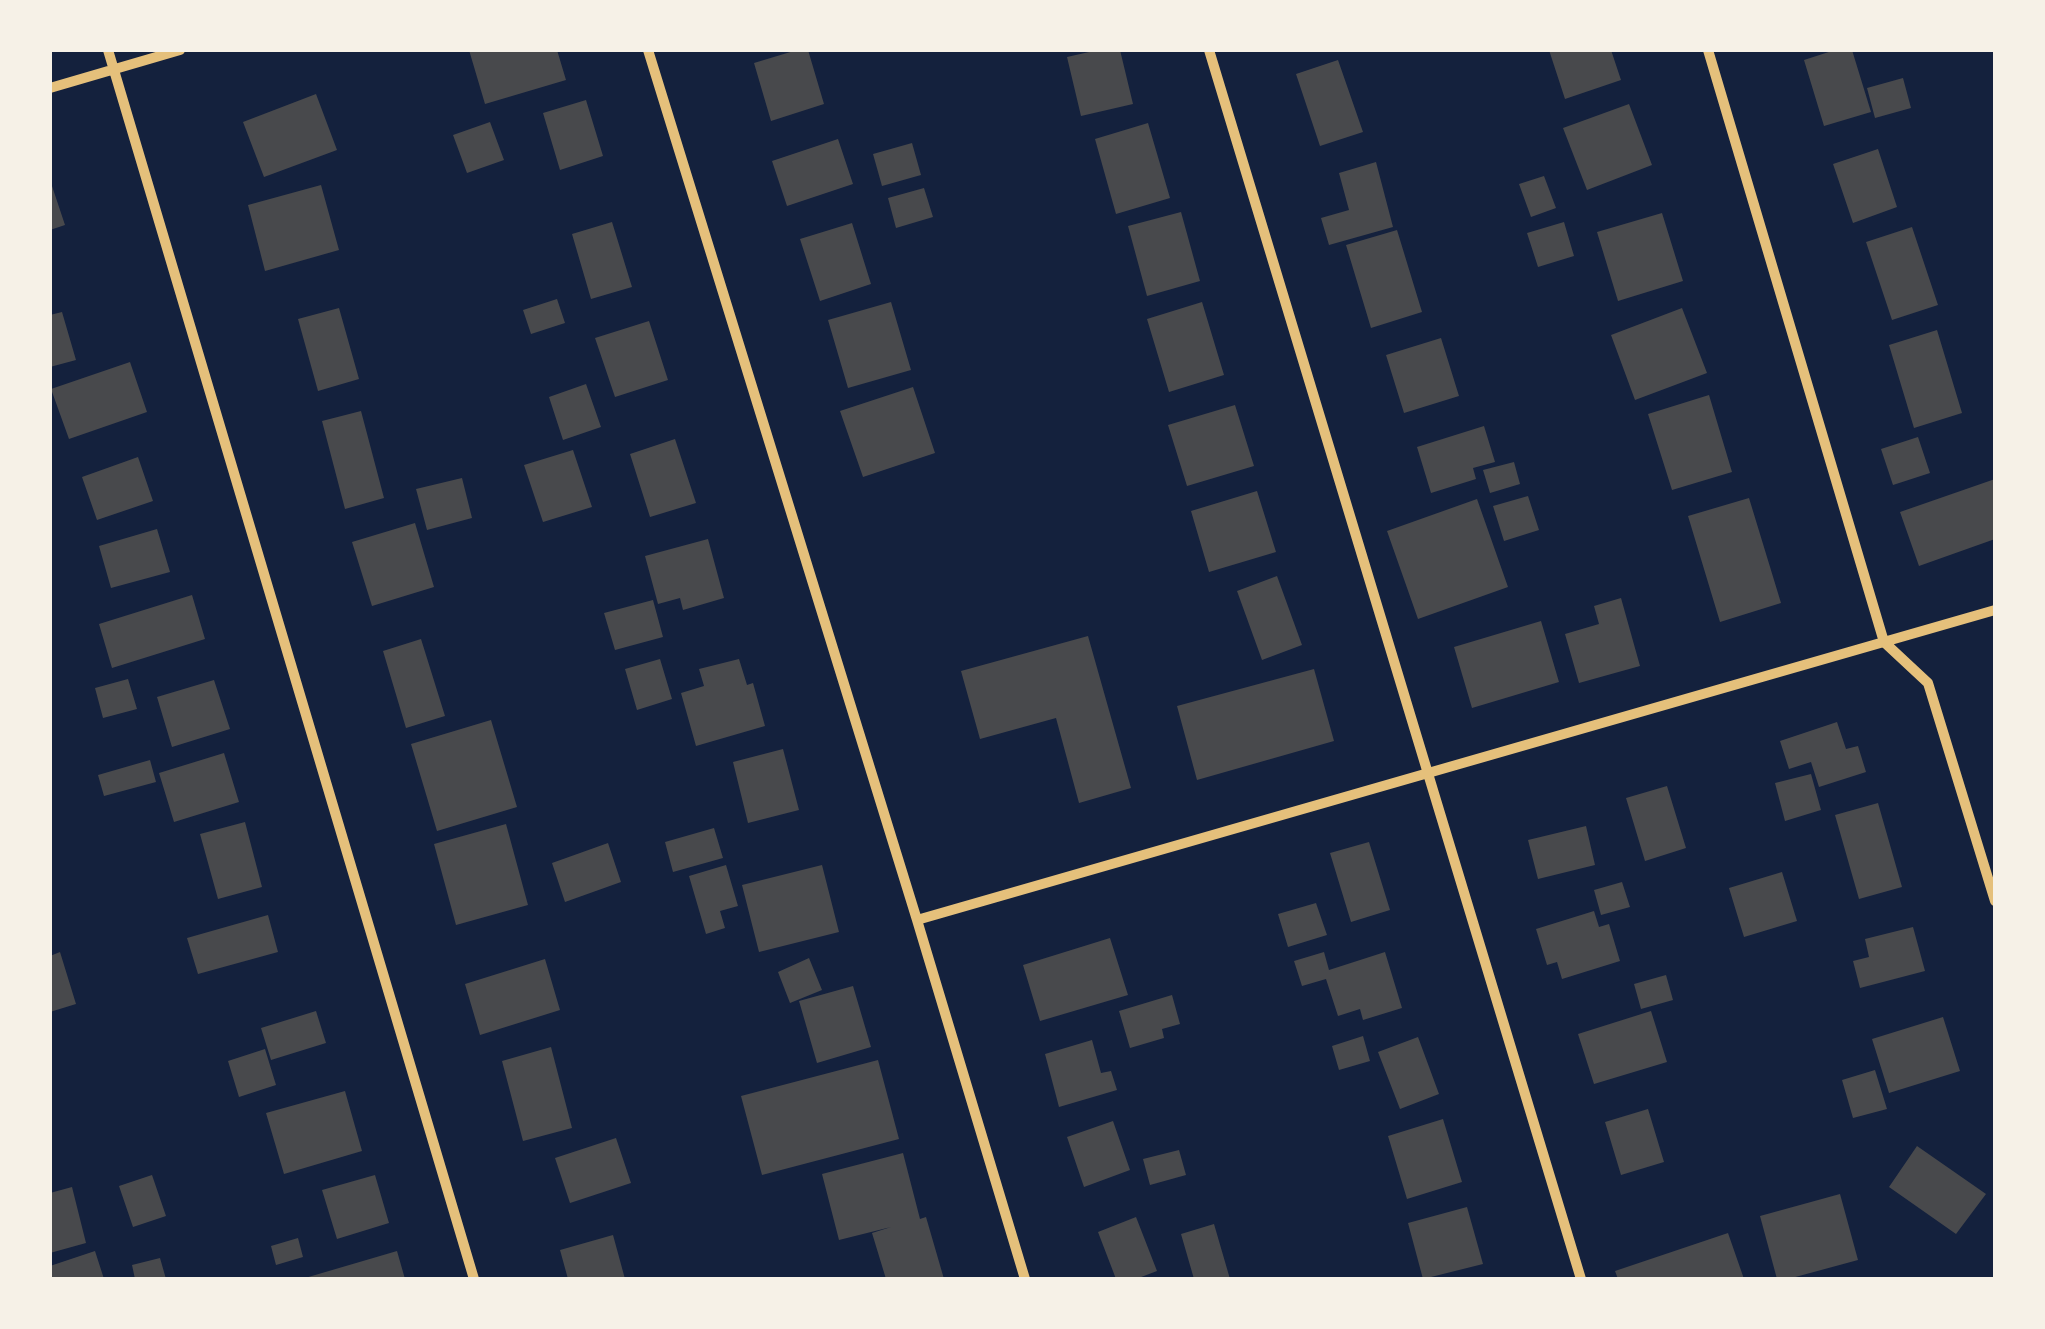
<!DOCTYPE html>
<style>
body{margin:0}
#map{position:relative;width:2045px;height:1329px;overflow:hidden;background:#14213d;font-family:"Asap Condensed",sans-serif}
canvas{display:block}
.frame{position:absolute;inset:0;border:52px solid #f6f1e7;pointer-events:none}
</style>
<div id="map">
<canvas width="2045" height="1329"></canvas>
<div class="frame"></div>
</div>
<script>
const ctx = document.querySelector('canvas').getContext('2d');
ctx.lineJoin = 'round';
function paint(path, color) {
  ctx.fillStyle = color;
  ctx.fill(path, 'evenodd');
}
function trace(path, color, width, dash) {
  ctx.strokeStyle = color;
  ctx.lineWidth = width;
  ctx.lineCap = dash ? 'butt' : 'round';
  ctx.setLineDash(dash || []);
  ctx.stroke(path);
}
paint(new Path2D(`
 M469,50h88l9,30 -81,24z
 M797,50h11l16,54 -53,17 -17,-58z
 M1098,50h22l13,54 -52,12 -14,-59z
 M1549,50h62l10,30 -56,19z
 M1835,50h17l19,62 -47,14 -20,-66z
 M1338,60l25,72 -43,14 -24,-72z
 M1903,78l8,30 -36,10 -8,-30z
 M316,94l21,56 -73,27 -21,-55z
 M586,100l17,56 -43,14 -17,-57z
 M1629,104l23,61 -65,25 -24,-62z
 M490,122l14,38 -37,13 -14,-38z
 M1148,123l22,75 -54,16 -21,-75z
 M838,139l15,45 -66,22 -15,-45z
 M912,143l9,32 -39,11 -9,-32z
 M1878,149l19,58 -44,16 -20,-59z
 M1376,162l17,65 -64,18 -8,-27 28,-8 -10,-37z
 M1544,176l12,32 -25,9 -12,-33z
 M50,180l15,45 -15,5z
 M321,185l18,65 -74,21 -17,-66z
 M924,188l9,29 -37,11 -8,-30z
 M1181,212l19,69 -53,15 -19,-70z
 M1662,213l21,68 -65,20 -21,-69z
 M612,222l20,65 -41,12 -19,-65z
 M1564,222l10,34 -36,11 -11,-34z
 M852,223l19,61 -51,17 -20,-62z
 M1912,227l26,78 -46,15 -26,-78z
 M1397,230l25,82 -51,16 -25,-83z
 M557,299l8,24 -34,11 -8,-24z
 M891,302l20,68 -63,18 -20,-68z
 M1202,302l22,73 -55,17 -22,-73z
 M339,308l20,71 -41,12 -20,-72z
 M1682,308l25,65 -72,27 -24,-65z
 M62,312l14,48 -26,7v-52z
 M649,321l19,59 -53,17 -20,-59z
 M1937,330l25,83 -48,15 -25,-83z
 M1441,338l18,58 -55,17 -18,-58z
 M130,362l17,50 -78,27 -18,-50z
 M586,384l15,43 -38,13 -14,-43z
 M913,387l22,66 -72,24 -23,-66z
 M1709,395l23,77 -60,18 -24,-76z
 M1235,405l19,61 -67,20 -19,-61z
 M361,411l23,87 -39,11 -23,-88z
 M1484,426l11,36 -22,6 3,11 -45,14 -14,-46z
 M1918,437l12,36 -37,12 -12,-36z
 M675,439l21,64 -46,14 -20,-63z
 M573,450l19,57 -49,15 -19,-57z
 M138,457l15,44 -56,19 -15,-43z
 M1514,462l6,22 -30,9 -7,-23z
 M462,478l10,40 -45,12 -11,-41z
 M1995,479v60l-76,27 -19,-54z
 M1257,491l19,61 -67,20 -18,-61z
 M1528,496l11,34 -35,11 -11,-35z
 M1749,498l32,105 -61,19 -32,-106z
 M1477,499l31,88 -90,32 -31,-88z
 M415,523l19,64 -62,19 -20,-64z
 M157,529l13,43 -59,16 -12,-42z
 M708,539l16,59 -41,12 -3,-12 -22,6 -13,-48z
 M1277,576l25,69 -40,15 -25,-69z
 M192,595l13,44 -93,29 -13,-44z
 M1621,598l19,68 -61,17 -14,-49 34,-10 -5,-18z
 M653,600l10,37 -48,13 -11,-37z
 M1541,621l18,61 -87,26 -18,-61z
 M1088,636l43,152 -52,15 -23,-85 -76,21 -19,-68z
 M421,639l24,77 -39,12 -23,-77z
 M660,659l12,40 -35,11 -12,-41z
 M739,659l8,26 6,-2 12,43 -69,20 -15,-53 23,-7 -5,-17z
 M1314,669l20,72 -137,39 -20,-74z
 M128,679l9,30 -34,9 -8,-30z
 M214,680l16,49 -58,18 -15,-50z
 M491,720l26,87 -80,24 -26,-87z
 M1837,722l9,27 12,-3 8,26 -47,15 -8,-25 -22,7 -9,-28z
 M783,749l16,61 -51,13 -15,-61z
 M224,753l15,49 -65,20 -15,-49z
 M150,760l6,22 -52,14 -6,-21z
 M1811,774l10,36 -36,11 -10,-38z
 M1667,786l19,62 -41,13 -19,-63z
 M1878,803l24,84 -43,12 -24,-84z
 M245,822l17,65 -44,12 -18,-65z
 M506,824l22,81 -72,20 -22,-81z
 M1586,826l9,39 -57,14 -10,-39z
 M714,828l9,30 -50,14 -8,-30z
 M1369,842l21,68 -39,12 -21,-69z
 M608,843l13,39 -56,20 -13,-39z
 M726,865l12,41 -18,5 5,17 -19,6 -17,-58z
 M822,865l17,67 -80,20 -17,-67z
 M1782,872l15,49 -53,16 -15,-49z
 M1622,882l8,25 -29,8 -7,-25z
 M1316,903l11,32 -39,12 -10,-33z
 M1594,911l5,16 10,-3 11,37 -58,18 -5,-17 -10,3 -11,-36z
 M268,915l10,37 -80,22 -11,-36z
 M1913,927l12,44 -65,17 -7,-27 16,-4 -4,-18z
 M1110,938l18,57 -88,26 -17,-56z
 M60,952l16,52 -26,8v-56z
 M1324,952l5,18 56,-18 17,56 -39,12 -3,-11 -22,7 -12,-37 -24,7 -8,-25z
 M809,958l13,32 -32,13 -12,-31z
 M545,959l15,51 -80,25 -15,-51z
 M1666,975l7,25 -32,9 -7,-25z
 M853,986l18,61 -54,16 -18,-62z
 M1172,995l8,29 -18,5 2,9 -34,10 -11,-37z
 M316,1011l10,32 -55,17 -10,-32z
 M1651,1011l16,51 -73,22 -16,-50z
 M1943,1017l17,54 -71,22 -17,-54z
 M1363,1036l7,25 -31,9 -7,-24z
 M1418,1037l21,57 -39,15 -22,-57z
 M1092,1040l9,33 10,-2 6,19 -58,17 -14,-53z
 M551,1047l21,81 -49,13 -21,-80z
 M265,1049l11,36 -37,12 -11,-36z
 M878,1060l21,79 -137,36 -21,-79z
 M1875,1070l12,39 -34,9 -11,-38z
 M345,1091l17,60 -78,23 -18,-61z
 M1648,1109l16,53 -43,13 -16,-53z
 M1443,1119l19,63 -55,17 -19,-63z
 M1113,1121l17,49 -46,17 -17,-50z
 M616,1138l15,45 -61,20 -15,-45z
 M1917,1146l69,48 -30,40 -67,-47z
 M1179,1150l7,25 -36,10 -7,-26z
 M903,1153l17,66 6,-2 18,62h-58l-14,-46 19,-6 -52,13 -17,-66z
 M152,1175l14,41 -33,11 -14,-41z
 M375,1175l14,48 -52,16 -15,-49z
 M72,1187l14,56 -36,10v-60z
 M1840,1194l18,66 -70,19h-11l-17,-63z
 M1467,1207l16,57 -60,15 -15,-56z
 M1136,1217l21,54 -21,8h-20l-18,-47z
 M1214,1224l16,55h-36l-13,-45z
 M1728,1233l16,46h-126l-3,-8z
 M613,1235l12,44h-57l-8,-29z
 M298,1238l5,19 -27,8 -5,-19z
 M95,1251l9,28h-54v-13z
 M397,1251l8,28h-100v-1z
 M160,1258l6,21h-31l-3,-14z`), '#48494c');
trace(new Path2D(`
 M108,50l366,1229
 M648,50l269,870 108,359
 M1209,50l372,1229
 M1708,50l176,592 44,41 67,218
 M50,88l130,-38
 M917,920l1078,-310`), '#e5c07b', 10);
</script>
